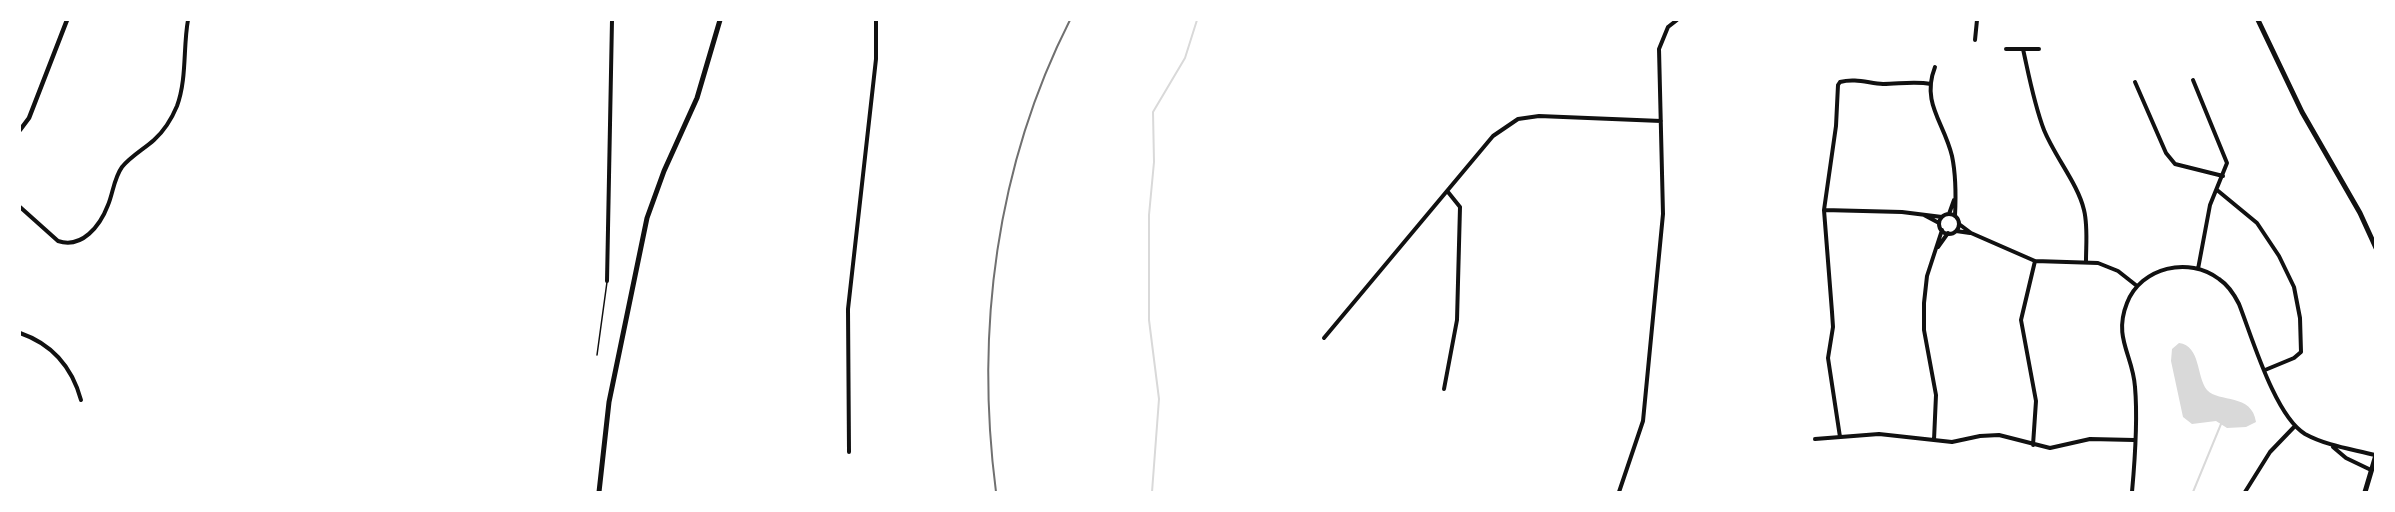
<!DOCTYPE html>
<style>
body{margin:0}
#map{position:relative;width:2395px;height:512px;overflow:hidden;background:#fff;font-family:"Sofia Sans Condensed",sans-serif}
canvas{display:block}
.frame{position:absolute;inset:0;border:21px solid #fff;pointer-events:none}
</style>
<div id="map">
<canvas width="2395" height="512"></canvas>
<div class="frame"></div>
</div>
<script>
const ctx = document.querySelector('canvas').getContext('2d');
ctx.lineJoin = 'round';
function paint(path, color) {
  ctx.fillStyle = color;
  ctx.fill(path, 'evenodd');
}
function trace(path, color, width, dash) {
  ctx.strokeStyle = color;
  ctx.lineWidth = width;
  ctx.lineCap = dash ? 'butt' : 'round';
  ctx.setLineDash(dash || []);
  ctx.stroke(path);
}
paint(new Path2D(`
 M2179,343c22,3 17,33 28,47 12,13 45,3 49,32l-10,5 -19,1 -11,-7 -24,3 -9,-7 -12,-56 1,-12z`), '#d9d9d9');
trace(new Path2D(`
 M1152,492l7,-93 -10,-79v-105l5,-53 -1,-50 32,-54 12,-38
 M2193,492l28,-68`), '#d9d9d9', 2);
trace(new Path2D(`
 M597,355l10,-73`), '#111', 1.5);
trace(new Path2D(`
 M1975,40l2,-20
 M2006,49h33
 M2023,49c6,27 11,55 21,81 11,27 34,54 40,80 4,16 2,34 2,51
 M1935,67c-14,36 9,55 17,89 4,19 4,40 3,60
 M2193,80l34,83 -17,42 -12,64
 M2135,82l31,71 9,11 48,12
 M2217,190l40,33 22,33 15,31 6,31 1,34 -7,6 -29,12
 M20,207l38,34c24,8 42,-15 50,-36 5,-12 6,-27 14,-38 9,-11 22,-18 32,-27 10,-9 18,-22 23,-34 10,-27 6,-59 11,-86
 M1824,210l78,2 40,5
 M1949,214l5,-14
 M1939 224a10 10 0 1 1 20 0a10 10 0 1 1-20 0Z
 M1924,215l15,8
 M1959,224l12,9 64,28 63,2 20,8 19,15
 M1956,231l14,2
 M1938,247l10,-14
 M607,281l5,-261
 M20,333c32,11 52,34 61,67
 M1324,338l169,-202 25,-17 21,-3 122,5
 M1444,389l13,-69 3,-113 -12,-15
 M1840,437l-12,-79 5,-31 -1,-15 -8,-102 12,-84 2,-41 2,-3c15,-4 28,1 43,2 16,0 31,-3 48,0
 M1815,439l64,-5 73,8 28,-6 19,-1 51,13 40,-9 44,1
 M1934,440l2,-45 -12,-65v-27l3,-27 15,-46
 M2033,445l3,-44 -15,-81 14,-59
 M2333,447l13,11 25,12
 M849,452l-1,-143 28,-250v-39
 M1619,492l24,-71 20,-207 -4,-165 9,-22 9,-7
 M2132,492c3,-33 6,-71 3,-105 -2,-32 -22,-49 -8,-84 14,-36 62,-47 92,-24 9,6 15,15 20,25 13,33 36,112 66,130 22,12 47,15 70,21
 M2245,492l25,-40 25,-26`), '#111', 4);
trace(new Path2D(`
 M20,130l9,-12 38,-98`), '#111', 4.5);
trace(new Path2D(`
 M2258,20l44,92 58,101 16,35
 M599,492l10,-90 38,-184 17,-47 33,-73 23,-78
 M2365,492l11,-37`), '#111', 5);
trace(new Path2D(`
 M996,492c-21,-161 0,-326 74,-472`), '#707070', 2);
</script>
